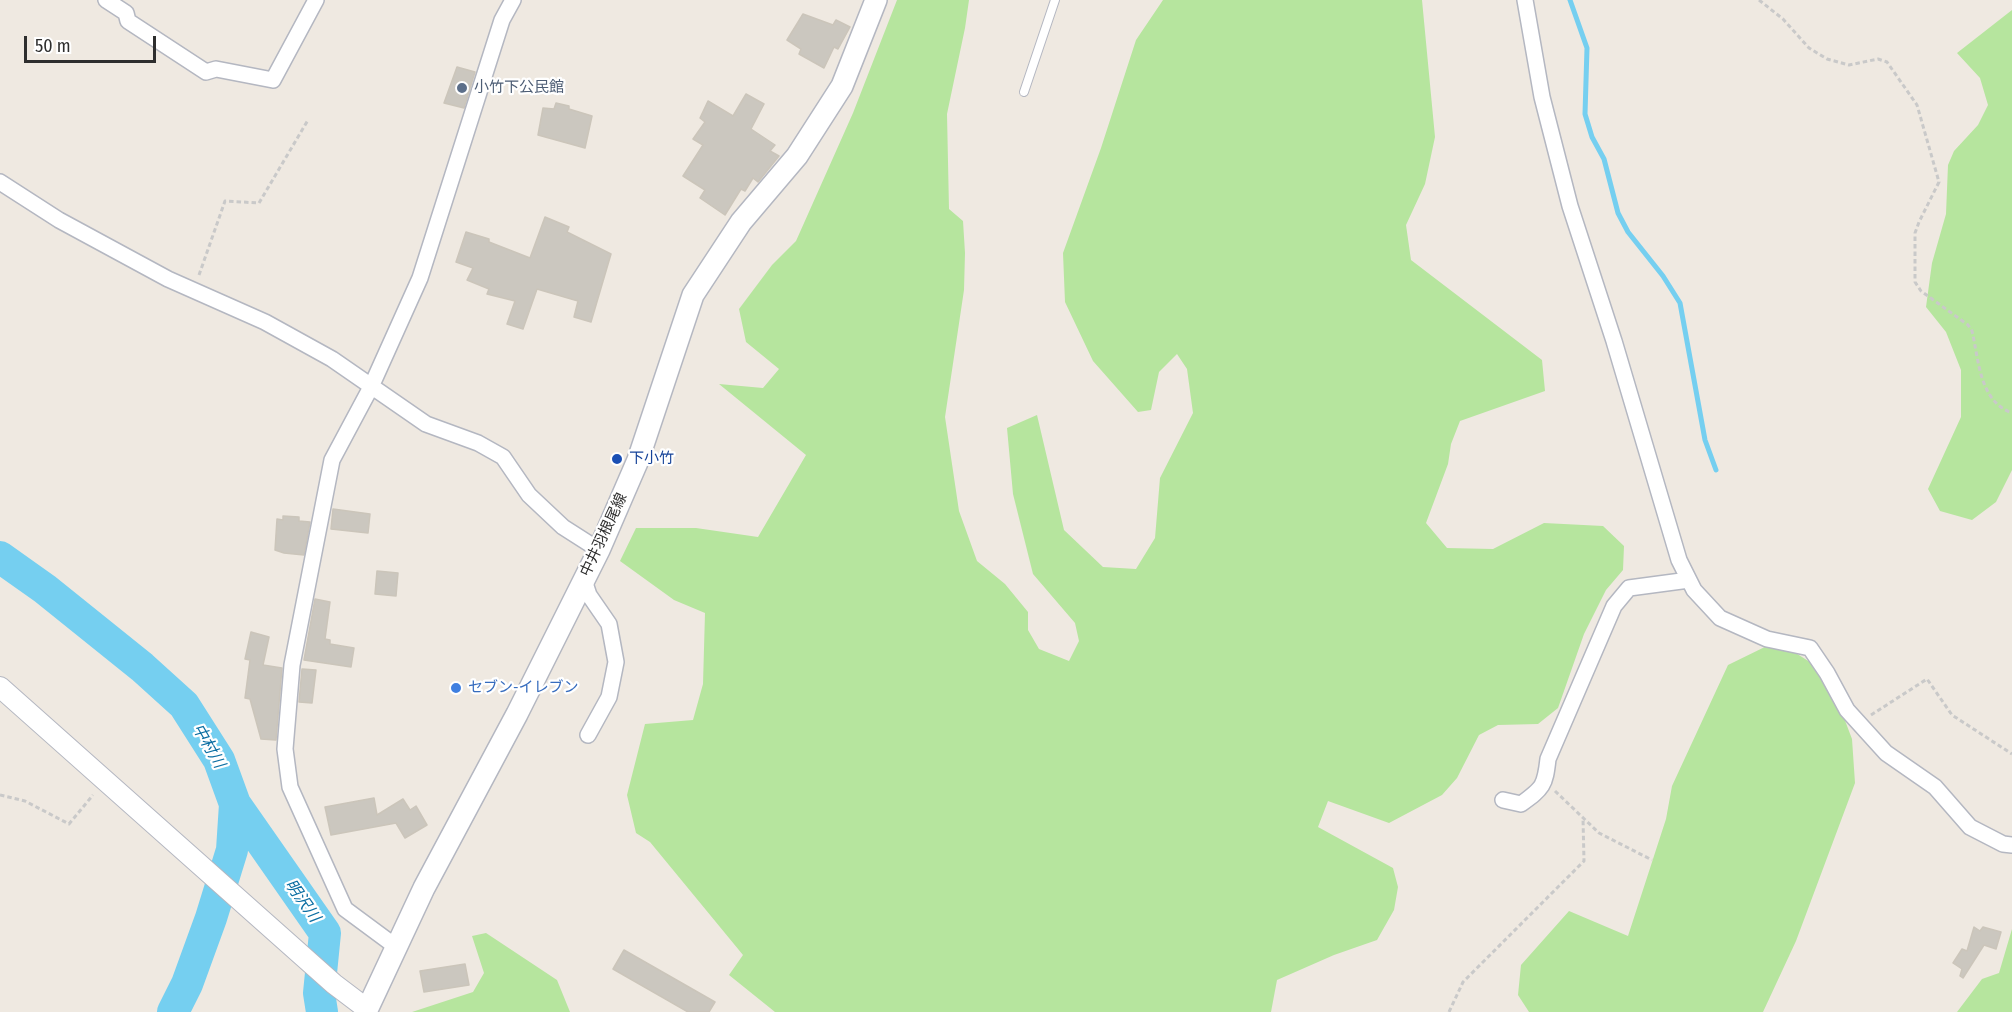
<!DOCTYPE html>
<meta charset="utf-8">
<style>
body{margin:0}
#map{position:relative;width:2012px;height:1012px;overflow:hidden;background:#efe9e1;font-family:"Fira Sans Condensed",sans-serif}
canvas{display:block}
.scale{position:absolute;left:24px;top:36px;width:132px;height:27px;box-sizing:border-box;border:3px solid #2e2e2e;border-top:0;padding-left:8px;font-size:18px;line-height:21px;white-space:nowrap;color:#2e2e2e;-webkit-text-stroke:4px #fff;paint-order:stroke}
</style>
<div id="map">
<canvas width="2012" height="1012"></canvas>
<div class="scale">50 m</div>
</div>
<script>
const ctx = document.querySelector('canvas').getContext('2d');
ctx.lineJoin = 'round';
function paint(path, color) {
  ctx.fillStyle = color;
  ctx.fill(path, 'evenodd');
}
function trace(path, color, width, dash) {
  ctx.strokeStyle = color;
  ctx.lineWidth = width;
  ctx.lineCap = dash ? 'butt' : 'round';
  ctx.setLineDash(dash || []);
  ctx.stroke(path);
}
function write(font, color, halo, rows, align = 'center') {
  ctx.font = font + ' "Fira Sans Condensed","Noto Sans JP",sans-serif';
  ctx.lineWidth = 4.5;
  ctx.setLineDash([]);
  ctx.textBaseline = 'middle';
  ctx.strokeStyle = halo;
  ctx.fillStyle = color;
  for (const [text, x, y, turn = 0] of rows) {
    ctx.save();
    ctx.translate(x, y);
    ctx.rotate((+turn || 0) * Math.PI / 180);
    ctx.textAlign = isNaN(turn) ? turn : align;
    if (halo) ctx.strokeText(text, 0, 0);
    ctx.fillText(text, 0, 0);
    ctx.restore();
  }
}
paint(new Path2D(`
 M897,0h72l-4,28 -18,86 2,95 14,12 2,32 -1,37 -19,127 14,94 18,50 28,23 23,28v18l11,19 30,12 10,-20 -4,-18 -42,-49 -20,-80 -6,-66 30,-13 27,115 39,37 33,2 19,-31 5,-60 33,-65 -6,-44 -10,-15 -18,18 -8,38 -13,2 -45,-51 -28,-59 -2,-49 38,-105 35,-108 27,-40h259l13,137 -10,47 -19,41 5,35 131,100 3,31 -85,30 -9,23 -3,20 -22,59 21,25 46,1 51,-26 59,3 21,20 -1,24 -17,20 -22,44 -26,74 -20,16 -40,1 -19,10 -22,43 -15,17 -53,28 -61,-22 -10,26 75,41 5,19 -4,23 -17,30 -43,15 -57,25 -6,32h-496l-46,-37 14,-20 -93,-113 -14,-9 -9,-38 18,-71 48,-4 10,-36 2,-71 -31,-13 -54,-39 16,-33h60l62,9 48,-82 -87,-71 44,4 16,-19 -33,-27 -7,-33 33,-44 24,-24 57,-128z
 M2012,10v460l-16,32 -24,18 -32,-9 -12,-22 33,-72v-47l-15,-38 -20,-25 6,-44 14,-49 2,-49 6,-14 24,-26 10,-20 -8,-27 -23,-25z
 M1777,641l50,32 25,66 3,44 -59,158 -33,71h-234l-11,-17 3,-30 48,-54 59,25 38,-117 6,-33 56,-121z
 M2012,929v83h-55l25,-33 17,-6z
 M486,933l71,47 13,32h-158l61,-20 11,-19 -12,-37z`), '#b6e59e');
trace(new Path2D(`
 M1570,0l17,48 -2,66 7,23 12,22 14,54 10,19 35,44 17,27 25,137 11,30`), '#75cff0', 5);
trace(new Path2D(`
 M0,557l45,32 97,78 42,38 35,55 16,44 -3,46 -21,68 -24,66 -14,28
 M235,804l90,129 -6,60 3,19`), '#75cff0', 32);
const building = new Path2D(`
 M803,14l30,11 3,-5 14,7 -12,22 -4,-2 -10,21 -25,-14 2,-5 -14,-9z
 M457,67l18,5 -11,36 -20,-5z
 M746,94l18,10 -13,25 24,16 -5,6 9,5 -21,26 -5,-4 -8,13 -4,-2 -16,26 -25,-17 5,-8 -22,-14 20,-31 -10,-6 12,-17 -5,-4 8,-17 25,15z
 M556,103l13,3v3l23,7 -7,32 -47,-13 5,-27 11,1z
 M545,217l24,10 -2,5 44,22 -20,68 -17,-5 4,-16 -41,-12 -14,40 -16,-5 8,-23 -28,-7 2,-5 -22,-9 6,-12 -17,-6 10,-30 23,7v3l41,16z
 M333,509l37,5 -2,19 -37,-4z
 M283,516l16,1v4l11,1 -6,33 -20,-2 -9,-3 2,-31 6,1z
 M377,571l21,2 -2,23 -21,-2z
 M315,599l15,3 -5,37 5,1v4l24,4 -3,19 -47,-7z
 M251,632l18,5 -6,28 19,3 -6,72 -15,-1 -11,-40 -5,-1 5,-38 -5,-1z
 M302,669l14,1 -4,33 -13,-1z
 M374,798l3,17 26,-16 7,11 6,-4 11,19 -22,13 -9,-15 -65,12 -6,-28z
 M1974,927l6,4 3,-4 18,5 -5,17 -12,-4 -21,33 -3,-2 2,-7 -9,-6 9,-14 5,2z
 M624,950l91,52 -6,10h-21l-75,-43z
 M465,964l4,21 -45,7 -4,-21z`);
paint(building, '#cbc7bf');
trace(building, '#cbc5ba', 1.5);
const service = new Path2D(`
 M1024,92l31,-92`);
const minor = new Path2D(`
 M106,0l20,13 2,8 78,51 10,-3 57,11 43,-80
 M1525,0l17,97 28,109 44,135 65,219 15,30 26,28 47,21 43,9 17,25 20,37 39,43 49,34 35,40 33,17 9,1
 M0,182l59,38 109,59 97,43 67,37 94,65 52,19 25,14 26,38 34,32 36,23
 M584,580l5,15 20,29 7,38 -7,35 -21,38
 M1503,800l18,4c22,-16 24,-18 27,-45l66,-153 15,-18 60,-8
 M395,946l-50,-37 -55,-122 -5,-38 7,-84 40,-205 39,-73 49,-109 82,-258 11,-20`);
const tertiary = new Path2D(`
 M0,687l334,297 33,25`);
const secondary = new Path2D(`
 M366,1012l58,-124 93,-174 82,-164 39,-90 55,-165 48,-73 56,-66 45,-70 34,-86`);
trace(service, '#b4b7c1', 10);
trace(minor, '#b4b7c1', 18);
trace(tertiary, '#b4b7c1', 22);
trace(secondary, '#b4b7c1', 24);
trace(new Path2D(`
 M1759,0l24,19 26,29 18,11 22,6 29,-6 9,3 30,43 22,77 -20,40 -4,11v49l6,9 47,34 4,6c7,29 7,70 40,82
 M199,275l26,-74 34,2 49,-83
 M1871,715l56,-36 25,36 60,39
 M1555,791l44,42 53,27
 M0,795l25,6 44,23 24,-29
 M1449,1012l14,-30 121,-121 -1,-43`), '#c9c9c9', 3, [4.5, 3]);
trace(service, '#fff', 8);
trace(minor, '#fff', 15);
trace(tertiary, '#fff', 20);
trace(secondary, '#fff', 21);
for (const [x, y, r, color] of [
 [462,88,6,"#5c6f8a"],
 [617,459,6,"#1a4fb4"],
 [456,688,6,"#3f7fe0"]
]) {
  const dot = new Path2D();
  dot.arc(x, y, r, 0, 2 * Math.PI);
  ctx.fillStyle = color;
  ctx.fill(dot);
  trace(dot, '#fff', 2);
}
write('15px', '#4e5e75', '#fff', [
 ["小竹下公民館",474,88]
], 'left');
write('15px', '#164399', '#fff', [
 ["下小竹",629,459]
], 'left');
write('15px', '#2e2e2e', '#fff', [
 ["中井羽根尾線",604,535,-65]
]);
write('15px', '#366cbe', '#fff', [
 ["セブン-イレブン",468,688]
], 'left');
write('italic 16px', '#0d6fa3', '#fff', [
 ["中村川",208,746,60],
 ["明沢川",302,901,55]
]);
</script>
